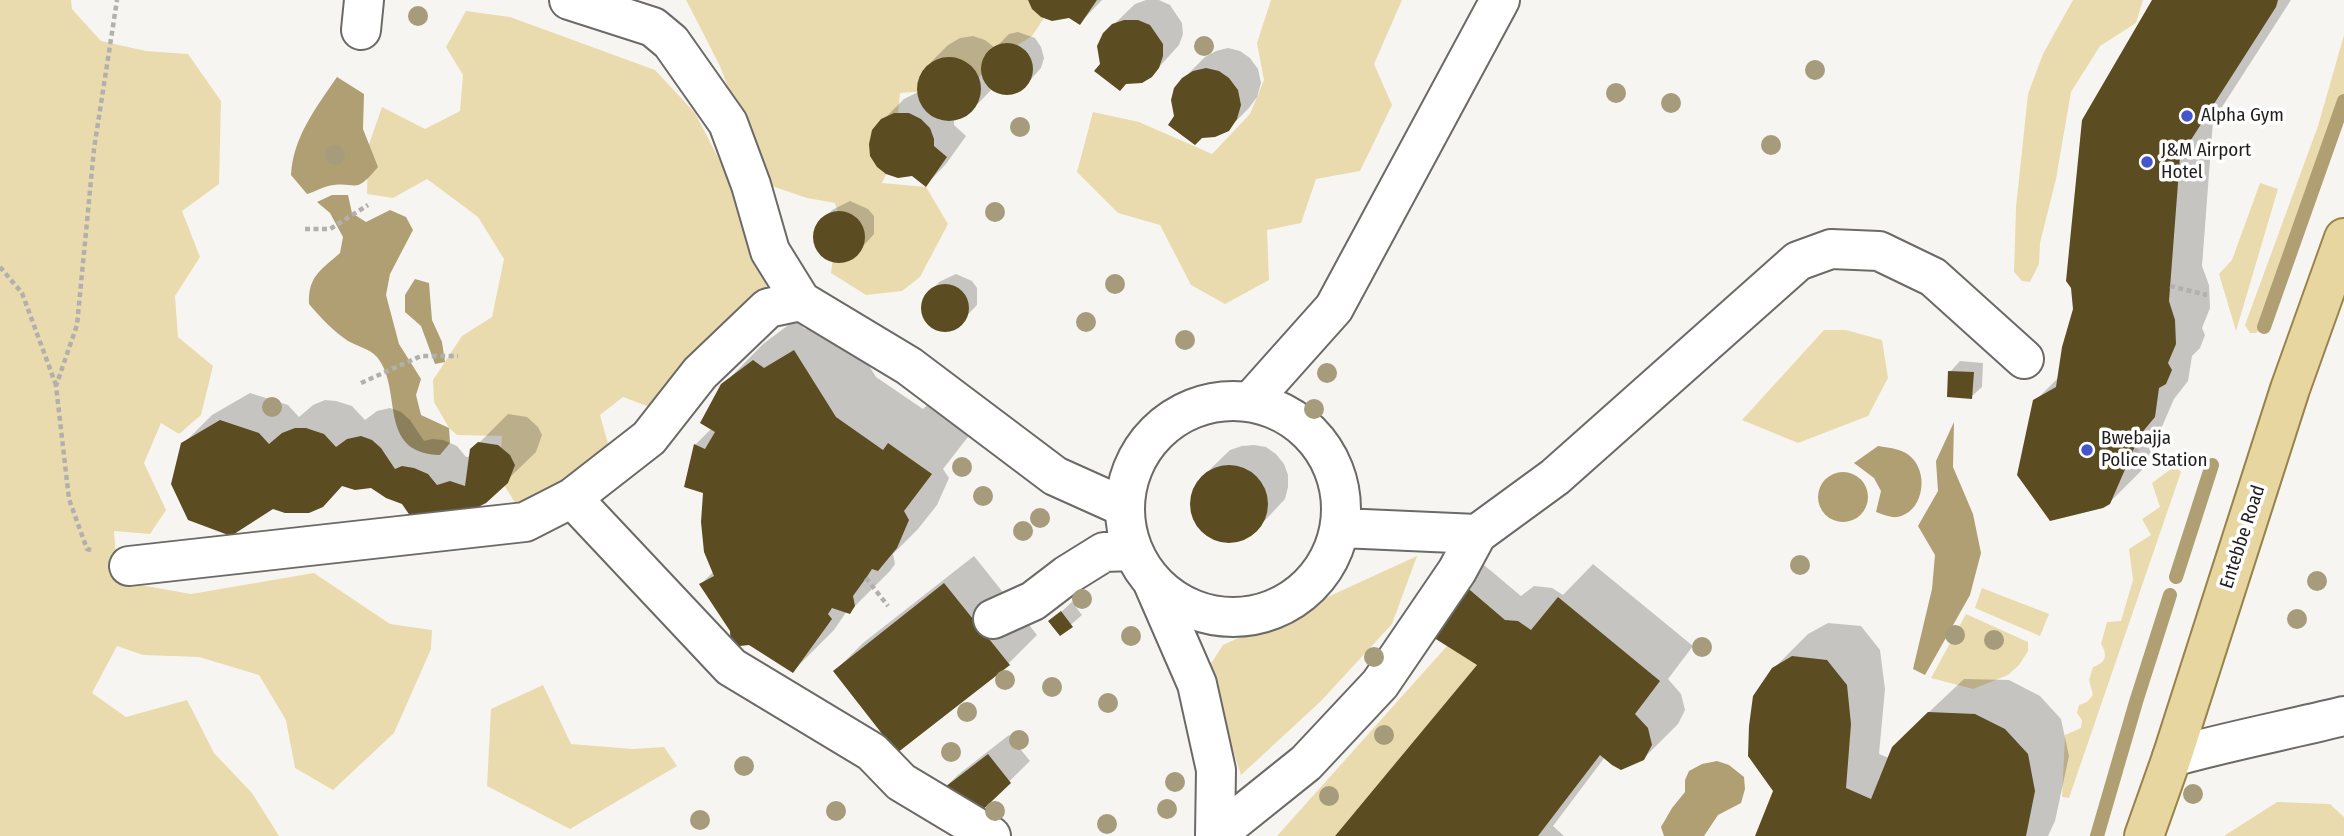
<!DOCTYPE html>
<style>
body{margin:0}
canvas{display:block;background:#f7f5f1}
</style>
<canvas width="2344" height="836"></canvas>
<script>
const ctx = document.querySelector('canvas').getContext('2d');
ctx.lineJoin = 'round';
function paint(path, color) {
  ctx.fillStyle = color;
  ctx.fill(path, 'evenodd');
}
function trace(path, color, width, dash) {
  ctx.strokeStyle = color;
  ctx.lineWidth = width;
  ctx.lineCap = dash ? 'butt' : 'round';
  ctx.setLineDash(dash || []);
  ctx.stroke(path);
}
function write(font, color, halo, rows, align = 'center') {
  ctx.font = font + ' "Fira Sans Condensed",sans-serif';
  ctx.lineWidth = 7;
  ctx.setLineDash([]);
  ctx.textBaseline = 'middle';
  ctx.strokeStyle = halo;
  ctx.fillStyle = color;
  for (const [text, x, y, turn = 0] of rows) {
    ctx.save();
    ctx.translate(x, y);
    ctx.rotate((+turn || 0) * Math.PI / 180);
    ctx.textAlign = isNaN(turn) ? turn : align;
    if (halo) ctx.strokeText(text, 0, 0);
    ctx.fillText(text, 0, 0);
    ctx.restore();
  }
}
paint(new Path2D(`
 M0,0h71l1,9 29,32 45,10 42,3 33,47 -2,83 -37,27 18,46 -25,39 3,41 35,29 -12,49 -22,19 -18,-11 -17,40 22,47 -16,24 -36,-3 4,50 73,13 123,-21 76,51 42,6 -1,19 -37,84 -61,57 -38,-22 -9,-48 -27,-45 -60,-18 -56,-2 -26,-9 -25,47 34,24 61,-17 27,53 38,40 27,43h-279z
 M686,0h361l5,6 -20,30 -28,18 -37,34 -67,5 -6,65 -12,25 44,4 22,37 -28,53 -18,14 -36,4 -35,-22 3,-24 9,-15 -8,-31 -28,-5 -44,-15 -43,-117z
 M1271,0h131l-28,64 18,41 -32,66 -44,8 -15,44 -34,7 2,50 -44,24 -34,-19 -31,-60 -42,-12 -41,-41 16,-60 46,10 73,32 38,-40 14,-34 -7,-37z
 M2073,0h70l-7,23 -36,23 -29,46 -15,87 -16,64 -1,21 -9,18 -8,-1 -8,-9 2,-65 12,-113 15,-40z
 M466,11l44,6 145,53 40,43 56,108 17,50 -9,65 -91,78 -45,-17 -23,18 10,36 -91,58 -20,-32 3,-41 -45,-1 -8,-7 -15,-26 -1,-22 29,-44 30,-19 12,-58 -26,-42 -51,-38 -34,19 -26,-4 1,-47 14,-40 43,22 35,-18 3,-36 -17,-28z
 M2344,35v66l-80,226 -8,6h-6l-5,-8 73,-199z
 M2260,183l18,6 -42,142 -17,-57 13,-14z
 M1824,330h22l36,10 6,38 -20,38 -70,27 -56,-23z
 M2175,466l6,6 -112,326 -7,-1 3,-62 16,-7 1,-8 -5,-7 2,-8 8,-3 6,-7 -4,-15 4,-13c13,-4 15,-12 8,-23l6,-22 14,-1 12,-41 -4,-31 22,-14 -9,-16 18,-12 -8,-24z
 M1417,556l-25,68 -71,77 -80,74 -21,-65 -10,-45 13,-20z
 M1982,588l67,26 -9,22 -65,-28z
 M1966,614l62,28v9l-9,14 -11,10 -35,14 -42,-11z
 M1447,646l30,19 -142,171h-58z
 M543,685l28,59 62,5 31,-2 13,19 -107,63 -83,-43 4,-77z
 M2277,802l53,2 14,13v19h-120z`), '#eadbae');
paint(new Path2D(`
 M337,77l27,17 -1,35 15,38c-25,30 -20,13 -50,19 -7,2 -14,6 -21,8l-16,-19c2,-38 25,-67 46,-98z
 M332,195h16l4,18 14,9 24,-12 16,7 7,13 -23,44 -4,21 13,49 22,35 -5,16 5,20 28,13 1,15 -10,12c-64,-2 -36,-65 -63,-98 -7,-8 -20,-11 -29,-16 -15,-10 -27,-23 -39,-37 -1,-28 12,-34 31,-51l3,-16 -13,-24 -13,-11z
 M415,279l14,4 3,37 10,22 3,20 -10,2 -14,-38 -16,-14v-17z
 M1954,422l-1,45 20,47 8,39 -11,42 -45,80 -12,-6 19,-80 3,-34 -17,-29 20,-35 -2,-30z
 M1878,446c12,2 27,3 35,13 16,18 9,54 -16,58 -6,1 -15,-3 -21,-5l5,-21 -7,-13 -20,-15z
 M1818 497a25 25 0 1 1 50 0a25 25 0 1 1-50 0Z
 M1717,761l12,4 15,12 1,12 -4,14 -23,12 -14,21h-40l-3,-9 11,-19 13,-16v-12l4,-9 13,-7z`), '#af9f72');
paint(new Path2D(`
 M1030,0h72l-22,23z
 M1146,0h13l11,5 12,18 1,11 -4,11 -28,31 -49,-11 2,-31 31,-30z
 M2154,0h137l-78,121 -11,145 7,19 1,23 -8,20 3,7 -5,13 -8,8 -4,25 -14,18 -30,69 -35,35 -74,-102 24,-24z
 M1018,32l17,6 6,9 3,11 -3,10 -18,20 -9,5 -22,-4 -23,24 -15,6v6l12,11 -20,28 -20,21 -43,-65 21,-21 14,-7 2,-15 7,-11 21,-21 12,-7 13,-2 12,4 10,8 14,-14z
 M1228,48l12,3 10,7 8,11 3,14 -4,14 -8,11 -21,21 -52,-12 7,-38 22,-22 11,-6z
 M850,201l18,8 6,7v18l-17,19 -7,6 -9,2 -17,-6 -6,-6 -2,-19 16,-20z
 M956,274l16,7 5,7v17l-23,24h-16l-7,-4 -8,-15 1,-9 15,-19z
 M835,311l41,66 47,32 6,-6 42,30 -28,36 6,9 -12,27 -19,24 -25,25 2,10 -5,7 -41,41 -2,-1 -13,19 -41,41 -61,-41 -31,-46 13,-13 -10,-79 -9,-47 17,-17 10,-42 41,-42 32,-24 10,9z
 M1960,361l23,2 -1,24 -11,10 -21,-25z
 M250,393l38,12 11,12 14,-12 12,-5 11,1 16,5 13,14 12,-9 13,-3 11,4 9,8 14,21 8,-2 11,1 14,6 9,11 5,-1 1,-6 36,-36 19,3 11,10 4,8 -6,17 -30,29 -103,21 -32,-16 -28,-2 -70,23 -90,-63 29,-29z
 M1254,445l12,2 10,7 8,10 4,11v12l-3,12 -30,32 -11,7 -11,3 -13,-1 -12,-6 -9,-8 -6,-11v-24l6,-11 31,-30 12,-4z
 M974,556l63,79 -28,28 -174,8 28,-28z
 M1478,560l43,36 13,-10 18,2 11,7 30,-31 100,82 -25,33 13,15 4,16 -7,14 -35,35 -38,-2 -52,69 11,10h-227l142,-170 -57,-38z
 M1072,602l10,13 -22,19 -9,-13z
 M1828,623l33,3 19,24 5,39 -6,65 10,4 39,-45 36,-34 45,1 31,16 21,23 8,37 -14,65 -7,15h-291l18,-46 -2,-121 35,-35z
 M1009,735l21,26 -58,57 -34,-24 21,-20z`), '#0003');
trace(new Path2D(`
 M2264,327l80,-226
 M2176,577l36,-112
 M2097,836l39,-134 34,-107`), '#af9f72', 14);
paint(new Path2D(`
 M1028,0h69l-17,25 -11,-7 -17,3 -11,-4 -9,-8z
 M2152,0h126l-2,7 -96,150 -11,144 6,19 1,24 -8,19 4,7 -6,14 -7,4 -4,29 -15,18 -30,69 -7,4 -53,13 -33,-46 16,-75 23,-13 6,-40 11,-38 -2,-21 -5,-7 16,-161z
 M1124,20h14l12,5 13,19v12l-4,12 -7,9 -10,6 -16,1 -6,7 -26,-20 6,-7 -3,-18 6,-13 9,-9z
 M981 69a26 26 0 1 1 52 0a26 26 0 1 1-52 0Z
 M917 89a32 32 0 1 1 64 0a32 32 0 1 1-64 0Z
 M1206,68l13,3 10,7 9,12 3,15 -4,14 -8,12 -14,6 -13,1 -7,7 -27,-20 6,-9 -3,-16 3,-12 8,-10 11,-7z
 M894,113h15l12,6 9,9 4,11v7l13,11 -21,30 -14,-11 -14,2 -12,-4 -9,-7 -7,-11 -1,-12 3,-14 9,-11z
 M813 237a26 26 0 1 1 52 0a26 26 0 1 1-52 0Z
 M921 308a24 24 0 1 1 48 0a24 24 0 1 1-48 0Z
 M794,350l42,67 47,33 5,-7 44,31 -28,37 5,9 -12,28 -19,23 -6,-2 -6,9 -13,18 2,10 -5,8 -18,-6 -4,6 4,5 -39,54 -44,-28 -18,2 -1,-16 -31,-47 15,-8 -10,-24 -3,-30 2,-29 -19,-6 10,-43 11,5 10,-17 -15,-9 21,-39 32,-24 11,8z
 M1948,371l26,1 -2,27 -25,-2z
 M220,420l39,13 10,11 13,-11 13,-5h11l18,6 12,13 11,-8 14,-3 11,4 9,8 14,21 7,-3 12,2 14,6 9,11 13,-4 15,5 5,-37 8,-7 20,3 12,10 5,10 -7,18 -22,20 -18,9 -53,11 -13,-19 -16,-6 -15,-10 -16,2 -13,-4 -19,21 -14,6h-24l-12,-4 -42,27 -43,-16 -17,-36 10,-41z
 M1190 504a39 39 0 1 1 78 0a39 39 0 1 1-78 0Z
 M1457,579l48,41 13,1 13,9 27,-33 102,84 -25,33 13,14 4,17 -8,15 -23,10 -9,-5 -12,-10 -62,81h-203l142,-171 -57,-36z
 M944,583l66,82 -113,88 -64,-82z
 M1061,611l12,16 -13,9 -12,-15z
 M1792,656l35,4 20,25 4,39 -5,64 25,11 21,-52 36,-35 47,2 30,15 23,25 7,37 -9,45h-271l18,-45 -25,-35 1,-30 4,-30 19,-28z
 M988,754l23,29 -39,37 -36,-26z`), '#5b4c21');
const minor = new Path2D(`
 M569,0l84,27 18,15 57,81 23,62 19,66 31,50 108,65 146,110 69,31
 M361,30l3,-30
 M1125 509a108 108 0 1 1 216 0a108 108 0 1 1-216 0Z
 M1251,401l83,-93 166,-308
 M572,498l159,169 141,85 29,30 90,54
 M1341,528l136,6 78,-57 243,-216 33,-12 48,2 54,26 91,82
 M129,566l396,-44 47,-24 77,-60 51,-65 68,-65 33,-7
 M1153,583l44,101 19,86 -1,66
 M993,619l40,-18 34,-26 37,-23 28,-1
 M2172,757c57,-16 115,-27 172,-41
 M1215,836l91,-73 74,-79 77,-113 20,-37`);
const major = new Path2D(`
 M2144,836l28,-79 118,-368 54,-151`);
trace(minor, '#6b6a67', 42);
trace(major, '#98844a', 42);
trace(new Path2D(`
 M305,229h25l38,-24
 M0,267l22,26 34,92
 M2170,286l37,9
 M361,383l60,-27h37
 M2134,449l9,6
 M91,550l-4,-1 -18,-50 -13,-113 21,-61 17,-176 23,-149
 M866,578l22,28`), '#b2b0ad', 4.5, [5, 3.5]);
trace(minor, '#fff', 38);
trace(major, '#e8d6a1', 38);
ctx.fillStyle = '#a69c7c';
for (const [x, y] of [
 [418,16],
 [1204,46],
 [1815,70],
 [1616,93],
 [1671,103],
 [1020,127],
 [1771,145],
 [335,155],
 [995,212],
 [1115,284],
 [1086,322],
 [1185,340],
 [1327,373],
 [272,407],
 [1314,409],
 [962,467],
 [983,496],
 [1040,518],
 [1023,531],
 [1800,565],
 [2317,581],
 [1082,599],
 [2297,619],
 [1955,635],
 [1131,636],
 [1994,640],
 [1702,647],
 [1374,657],
 [1005,680],
 [1052,687],
 [1108,703],
 [967,712],
 [1384,735],
 [1019,740],
 [951,752],
 [744,766],
 [1175,782],
 [2193,794],
 [1329,796],
 [1167,809],
 [836,811],
 [995,811],
 [700,820],
 [1107,824]
]) {
  ctx.beginPath();
  ctx.arc(x, y, 10, 0, 2 * Math.PI);
  ctx.fill();
}
for (const [x, y, r, color] of [
 [2187,116,7,"#4356ca"],
 [2147,162,7,"#4356ca"],
 [2087,450,7,"#4356ca"]
]) {
  const dot = new Path2D();
  dot.arc(x, y, r, 0, 2 * Math.PI);
  ctx.fillStyle = color;
  ctx.fill(dot);
  trace(dot, '#fff', 2.5);
}
write('19px', '#201f1e', '#fff', [
 ["Alpha Gym",2201,116],
 ["J&M Airport",2161,151],
 ["Hotel",2161,173],
 ["Bwebajja",2101,439],
 ["Police Station",2101,461]
], 'left');
write('19px', '#201f1e', '#fff', [
 ["Entebbe Road",2243,537,-72]
]);
</script>
